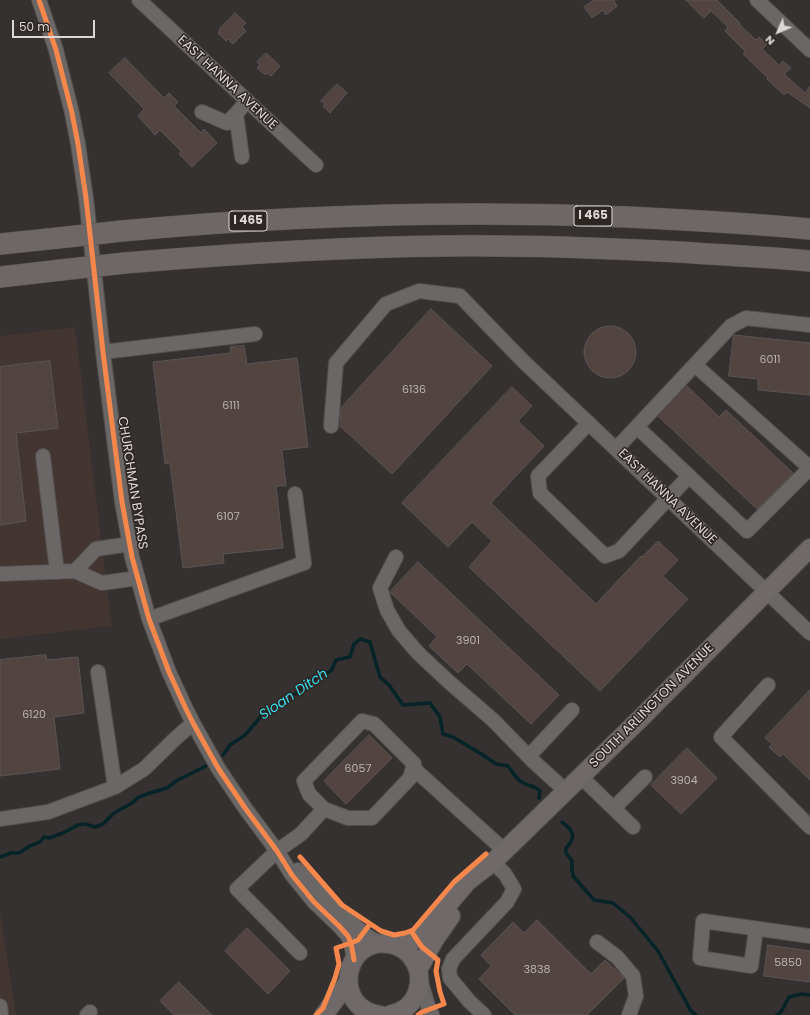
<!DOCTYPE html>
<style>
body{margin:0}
#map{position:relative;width:810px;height:1015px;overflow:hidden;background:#353130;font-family:Poppins,sans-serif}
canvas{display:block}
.north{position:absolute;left:758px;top:12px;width:40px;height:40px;-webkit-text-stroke:3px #2d2623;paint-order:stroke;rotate:225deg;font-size:11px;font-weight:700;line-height:16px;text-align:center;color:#ddd8d6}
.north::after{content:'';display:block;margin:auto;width:14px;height:18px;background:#ddd8d6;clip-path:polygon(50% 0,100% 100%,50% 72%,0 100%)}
.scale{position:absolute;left:12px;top:20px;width:83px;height:18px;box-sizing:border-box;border:2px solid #ddd8d6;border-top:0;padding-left:5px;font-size:12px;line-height:14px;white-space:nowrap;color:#ddd8d6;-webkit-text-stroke:3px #2d2623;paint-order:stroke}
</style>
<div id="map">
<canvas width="810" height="1015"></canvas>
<div class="north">N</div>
<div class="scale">50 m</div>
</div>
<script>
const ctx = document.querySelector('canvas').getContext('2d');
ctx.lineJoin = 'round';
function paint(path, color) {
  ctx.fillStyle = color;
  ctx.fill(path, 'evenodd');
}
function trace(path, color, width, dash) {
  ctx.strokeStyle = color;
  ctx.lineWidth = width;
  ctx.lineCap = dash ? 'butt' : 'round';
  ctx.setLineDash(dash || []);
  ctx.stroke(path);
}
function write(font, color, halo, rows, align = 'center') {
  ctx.font = font + ' Poppins,sans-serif';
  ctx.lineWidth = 3;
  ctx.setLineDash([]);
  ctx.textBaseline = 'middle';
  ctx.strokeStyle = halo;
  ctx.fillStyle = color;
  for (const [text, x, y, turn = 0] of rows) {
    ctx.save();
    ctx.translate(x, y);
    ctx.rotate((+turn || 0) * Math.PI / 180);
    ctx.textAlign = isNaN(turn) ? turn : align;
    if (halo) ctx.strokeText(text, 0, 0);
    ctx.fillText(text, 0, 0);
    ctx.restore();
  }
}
paint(new Path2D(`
 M75,327l37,299 -112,13v-303z
 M0,911l16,104h-16z`), '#433632');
trace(new Path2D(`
 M223,755l7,-10 15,-10 13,-15 4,-6 15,-6 6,-7 4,-4 7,-2 6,-6 7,-3 6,-6 18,-9 5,-11 14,-3 4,-13 6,-5 10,3 10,35 9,8 14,20 27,-2 10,14 3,17 10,3 30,18 13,9 12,2c4,5 8,13 14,16 5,4 14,4 18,9l-1,7
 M562,822c11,8 15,15 4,26v5l6,8v9l1,6 21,24 19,3 17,14 28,34 33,60 5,4
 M0,857l11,-4h8l11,-7 10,-4 4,-5 5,1 14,-5 15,-8 7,-1 10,3 8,-3 11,-11 18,-10 7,-6 11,-4 17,-5 9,-7 30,-15
 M777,1015l4,-3 8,-15 13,-3 8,1`), '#062327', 3.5);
const building = new Path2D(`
 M594,0h21l-1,1 3,5 -11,9 -3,-5 -11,8 -8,-11z
 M686,0h31l23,23 -1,1 17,16 3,-3 8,7 -5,5 17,16 4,-4 8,7 -7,6 21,19 5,-7v22l-23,-16 -3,3 -17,-16 1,-1 -25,-24 2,-3 -20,-20 3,-4 -17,-16 -7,7z
 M235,13l11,10 -4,4 4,4 -13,13 -5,-5 -2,2 -8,-8 2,-2 -1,-1z
 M266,53l14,13 -9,10 -4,-3 -2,2 -8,-7 3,-3 -3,-3z
 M125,58l39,40 5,-5 9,9 -4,4 27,27 3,-4 13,14 -25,24 -13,-13 2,-3 -21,-21 -5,5 -17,-19 6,-7 -35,-36z
 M337,84l10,9 -17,20 -7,-7 2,-2 -4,-3z
 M431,309l61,57 -100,108 -52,-48 1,-18z
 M584 352a26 26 0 1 1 52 0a26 26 0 1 1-52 0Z
 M734,335l76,8v52l-52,-5v-11l-29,-3z
 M244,346l3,18 50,-6 11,89 -26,3 4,36h-10l7,62 -60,6 1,9 -41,5 -13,-105 -5,1 -12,-102 78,-9 -1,-6z
 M50,361l8,67 -42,5 10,88 -26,4v-158z
 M687,386l32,31 7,-7 67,63 -36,36 -99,-93z
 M512,387l20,19 -14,15 26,25 -53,57 105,101 45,-48 1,1 16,-16 20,19 -15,16 25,23 -88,92 -131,-124 23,-26 -20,-19 -24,25 -46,-44z
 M418,562l141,133 -28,29 -64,-60 -9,9 -29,-27 8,-9 -47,-45z
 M46,655l1,5 31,-3 6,56 -30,4 6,52 -60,7v-116z
 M810,690v90l-27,-26 -3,3 -11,-10 3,-3 -7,-6z
 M369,735l23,23 -46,46 -22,-23z
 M687,748l30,30 -36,36 -30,-29z
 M537,920l54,54 14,-14 19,18 -37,37h-72l-36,-36 12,-13 -10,-11 32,-33 11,11z
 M247,928l43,43 -22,23 -43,-43z
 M768,945l42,6v31l-46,-6z
 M179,982l33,33h-38l-14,-14z`);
paint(building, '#524440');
trace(building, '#595555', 1);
const minor = new Path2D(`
 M39,0l17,50 16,63 6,31 8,54 17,154 19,150 10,55 17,62 20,53 16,35 8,16 25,45 27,40 32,43 15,24 22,27 25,24 9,10 3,7 3,17
 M139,0l177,165
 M757,0l53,50
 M202,112l25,11 9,-9
 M242,157l-6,-43 11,-13
 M103,352l152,-18
 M695,365l115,103
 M589,423l-51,53 2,17 65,63 14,-5 70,-75 58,55 63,-63
 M331,426l5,-63 50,-59 33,-13 41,5 63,65 287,272
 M637,427l52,49
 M616,449l115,-123 15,-8 64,7
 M43,456l14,116
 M396,557l-16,31 7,22 12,21 19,22 31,29 44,38 40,41 33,30
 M75,571l27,12 36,-5
 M0,574l75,-3 21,-22 34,-5
 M149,619l155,-56 -9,-69
 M98,672l17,115
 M768,685l-47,52 89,90
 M362,721l12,3 40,40 -4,14 -38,40h-24l-24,-9 -15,-15 -5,-13z
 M529,756l43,-46
 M413,768l92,83
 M581,777l52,50
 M614,808l31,-31
 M0,819l48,-7 67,-25 29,-18 33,-32 16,-14
 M298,870c15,15 30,31 46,45 13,13 22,23 39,29
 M756,929l-5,37 -51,-8 3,-37 107,15
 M597,942l20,15 16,19 3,20 -7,19
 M300,953l-63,-64 40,-38 24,-17 23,-25
 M420,979l9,30 3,6
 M0,1006l1,9
 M87,1015l3,-3
 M484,1015l-15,-14 -19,-23 -1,-9 4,-10 54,-57 7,-13 -9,-15 -12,-12`);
const major = new Path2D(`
 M395,945l19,-5 9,-6 45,-53 25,-19 150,-146 167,-168
 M418,970l17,-31 16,-23
 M324,1015l24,-33
 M380,1015c-48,-6 -38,-78 9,-71 11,2 20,8 25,17 9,14 6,34 -6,45 -5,5 -12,7 -19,9`);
const highway = new Path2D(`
 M122,231c168,-16 337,-21 505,-14 61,3 122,6 183,12
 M0,244l58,-6
 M125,263c107,-9 214,-16 320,-17 78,-1 156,2 234,6 44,3 88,5 131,9
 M0,277l61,-7`);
trace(minor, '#534f4e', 16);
trace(major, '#534f4e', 20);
trace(highway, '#534f4e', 22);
trace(minor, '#6b6766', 14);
trace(major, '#706969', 18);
trace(highway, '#6f6766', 21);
const highwayBridge = new Path2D(`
 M58,238l64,-7
 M61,270l64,-7`);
trace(highwayBridge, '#534f4e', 22, []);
trace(highwayBridge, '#6f6766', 21);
trace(new Path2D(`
 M39,0l17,50 16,63 6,31 8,54 17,154 19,150 10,55 17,62 20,53 16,35 8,16 25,45 27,40 32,43 15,24 22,27 25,24 9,10 3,7 3,17
 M300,857l42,48 39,26 13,4 11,-2 8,-3 41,-48 32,-28
 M411,931l11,16 16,13 -2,11 4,21 4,12 -22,8 -4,3
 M316,1015l7,-7 12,-30 4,-14 -3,-16 15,-5 7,-3 12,-16`), '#f5874c', 5);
write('11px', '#bab3b0', null, [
 ["6011",770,360],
 ["6136",414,390],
 ["6111",231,406],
 ["6107",228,517],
 ["3901",468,641],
 ["6120",34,715],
 ["6057",358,769],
 ["3904",684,781],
 ["5850",788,963],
 ["3838",537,970]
]);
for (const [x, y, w] of [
 [593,216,38],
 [248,221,38]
]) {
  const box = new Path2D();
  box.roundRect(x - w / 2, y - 10, w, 20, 3);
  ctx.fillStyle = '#2d2623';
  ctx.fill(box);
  trace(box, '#ddd8d6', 1);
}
write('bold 12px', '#ddd8d6', null, [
 ["I 465",593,216],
 ["I 465",248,221]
]);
write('13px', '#ddd8d6', '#2d2623', [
 ["EAST HANNA AVENUE",227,83,43],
 ["CHURCHMAN BYPASS",132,483,81],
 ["EAST HANNA AVENUE",667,497,44],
 ["SOUTH ARLINGTON AVENUE",652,706,-45]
]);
write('italic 14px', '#3adaea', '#2d2623', [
 ["Sloan Ditch",294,695,-34]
]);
</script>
